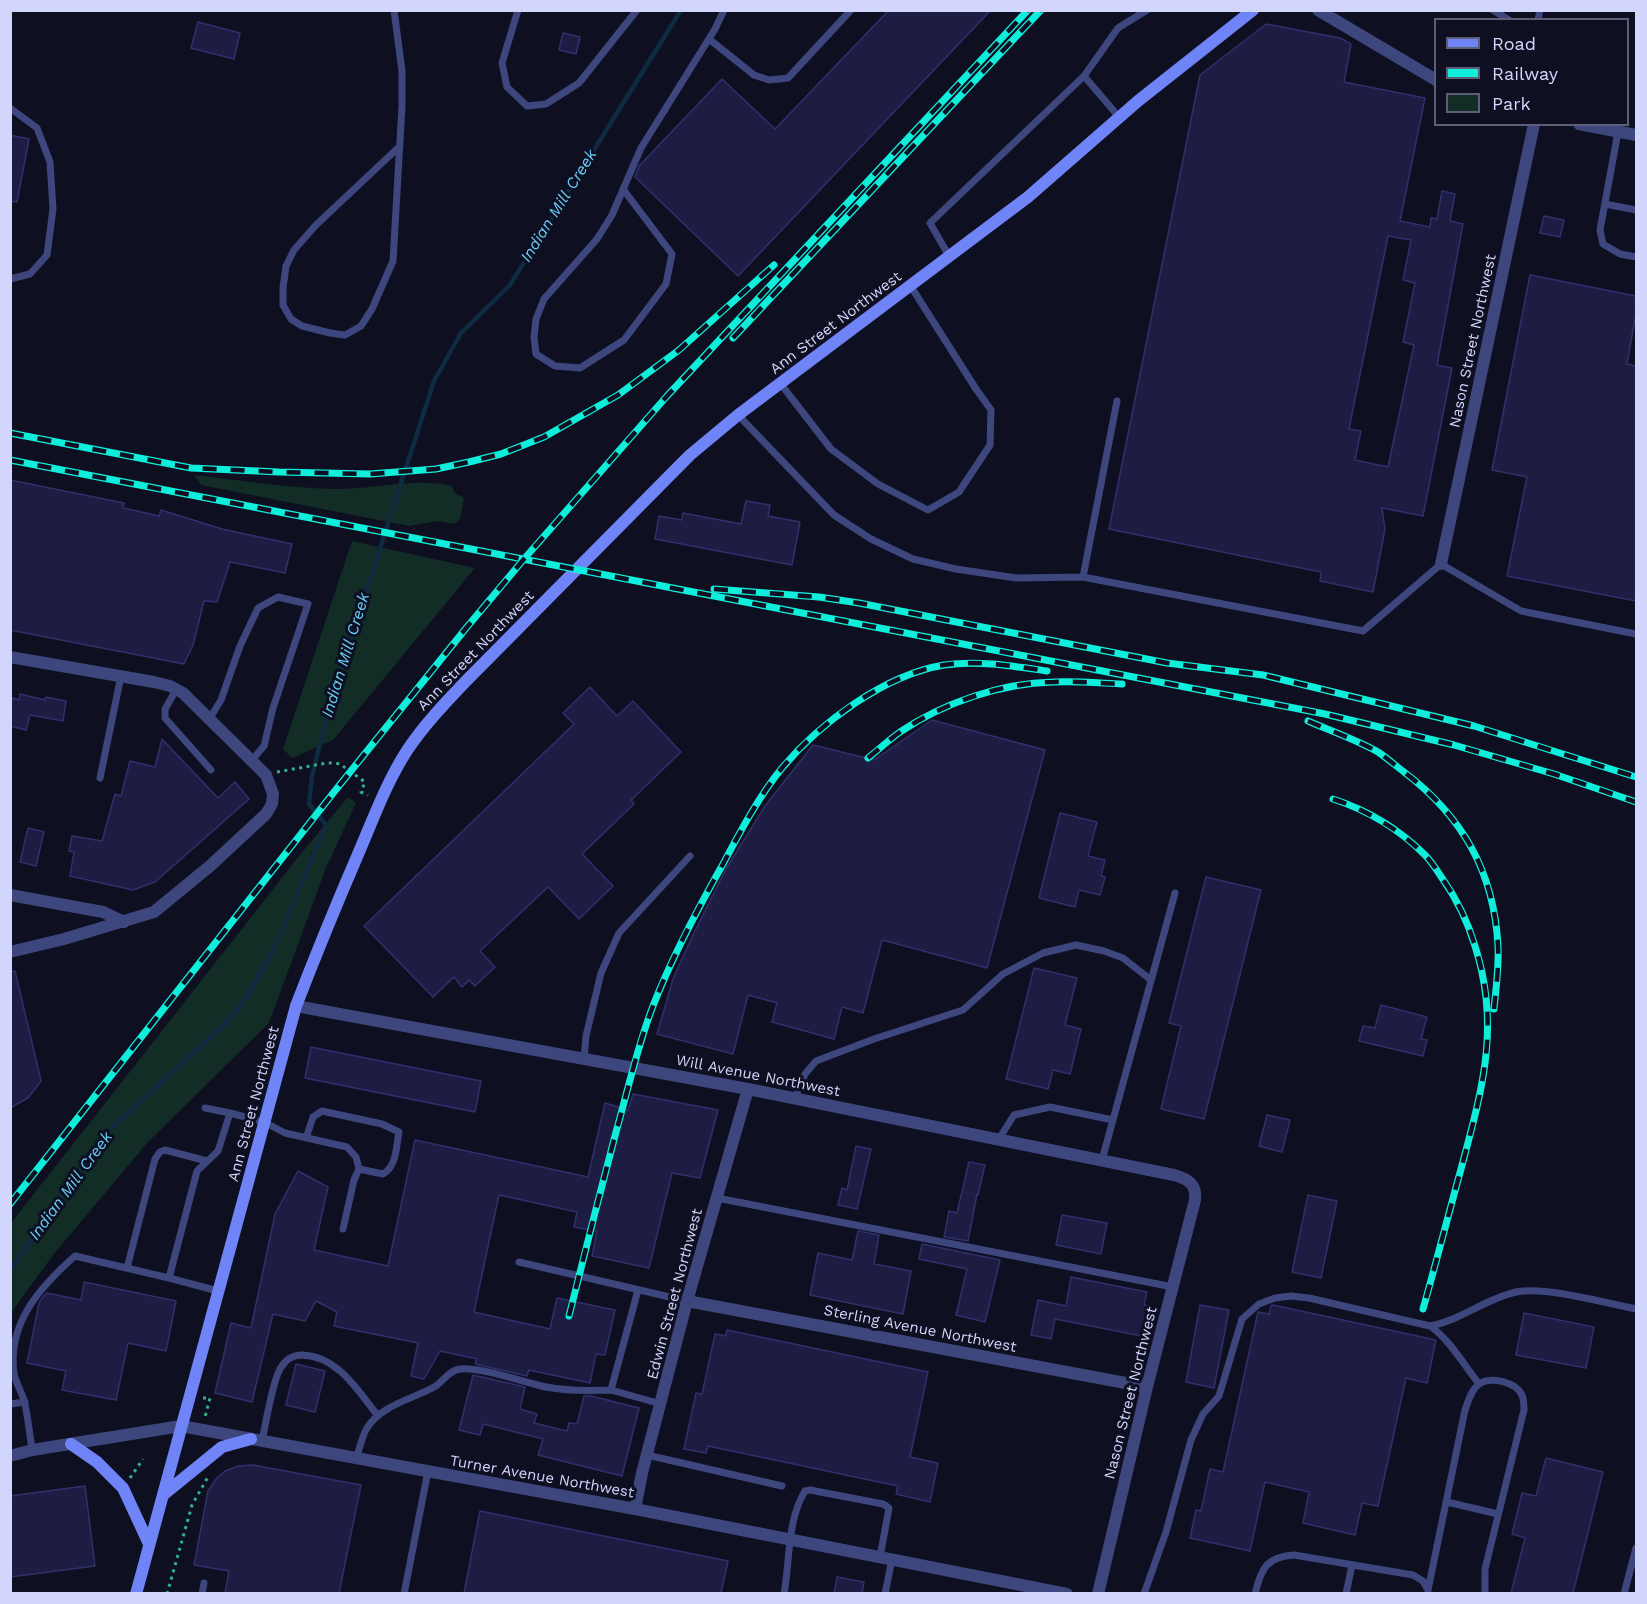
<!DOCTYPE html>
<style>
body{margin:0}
#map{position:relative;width:1647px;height:1604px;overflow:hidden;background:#0f0f22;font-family:"Work Sans",sans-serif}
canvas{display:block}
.frame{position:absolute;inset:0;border:12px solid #d3d6fc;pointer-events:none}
.legend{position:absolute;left:1434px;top:18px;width:195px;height:108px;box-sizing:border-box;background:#0f0f22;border:2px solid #5d5f79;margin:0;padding:8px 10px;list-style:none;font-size:18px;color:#d3d6fc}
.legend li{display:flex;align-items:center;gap:12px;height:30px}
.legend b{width:30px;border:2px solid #5d5f79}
</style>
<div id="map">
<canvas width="1647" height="1604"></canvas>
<div class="frame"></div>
<ul class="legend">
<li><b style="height:8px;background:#6f85f7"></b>Road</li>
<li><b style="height:8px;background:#0eeeda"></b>Railway</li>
<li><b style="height:16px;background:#122c26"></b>Park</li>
</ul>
</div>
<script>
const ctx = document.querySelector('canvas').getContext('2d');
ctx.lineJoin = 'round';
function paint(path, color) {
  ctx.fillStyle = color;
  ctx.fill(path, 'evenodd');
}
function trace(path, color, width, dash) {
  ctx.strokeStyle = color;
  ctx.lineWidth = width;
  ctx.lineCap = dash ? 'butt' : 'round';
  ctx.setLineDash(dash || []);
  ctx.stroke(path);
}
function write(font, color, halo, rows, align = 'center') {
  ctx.font = font + ' "Work Sans",sans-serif';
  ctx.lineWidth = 6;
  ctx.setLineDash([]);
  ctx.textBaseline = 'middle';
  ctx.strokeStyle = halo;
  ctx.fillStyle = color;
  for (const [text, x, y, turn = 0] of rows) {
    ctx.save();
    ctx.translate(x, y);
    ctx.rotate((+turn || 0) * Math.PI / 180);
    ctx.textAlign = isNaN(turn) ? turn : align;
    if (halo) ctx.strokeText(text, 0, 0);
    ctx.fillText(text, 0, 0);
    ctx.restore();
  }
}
paint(new Path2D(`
 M194,475c46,5 93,13 139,14 39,1 81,-12 119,-3l3,7 9,5 -4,22 -6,4 -16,-3 -29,5 -208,-41z
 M352,541l123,27 -142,172 -41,18 -9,-9z
 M348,797l8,6 -30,65 -57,155 -121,119 -95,113 -42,58v-90l288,-367z`), '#122c26');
trace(new Path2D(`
 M10,1270l98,-139 115,-105 19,-22 32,-55 52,-124 -17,-21 3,-28 19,-76 103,-319 27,-48 49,-48 171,-275`), '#0e2b42', 4.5);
const building = new Path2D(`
 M889,10h102l-253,266 -103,-99 4,-11 83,-87 53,50z
 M198,22l42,11 -6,26 -43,-11z
 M1266,24l74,14 11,6 -7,38 81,16 -25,123 30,6 1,-9 6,1 5,-28 13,3 -5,27 13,3 -26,141 15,3 -29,148 -41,-8 3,21 -12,63 -53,-11 1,-9 -212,-43 91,-454zM1388,236l23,4 -8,40 12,3 -12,59 11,3 -26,122 -33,-7 6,-29 -12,-2z
 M563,33l17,4 -4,17 -17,-4z
 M10,135l19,4 -12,63 -7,-1z
 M1544,216l20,4 -4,17 -20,-4z
 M1530,275l106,21v17l-9,51 9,2v235l-129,-25 20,-99 -35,-7z
 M10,480l114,23 -1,5 36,8 2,-6 61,19 70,15 -7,29 -55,-11 -13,40 -13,-1 -11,44 -9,19 -174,-34z
 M746,501l24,4 -2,11 32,6 -8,43 -137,-26 4,-23 23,4 1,-7 58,11z
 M590,687l27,29 16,-15 48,51 -50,48 3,4 -52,50 31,32 -34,33 -31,-32 -68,64 15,16 -20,19 -6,-6 -7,7 -8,-10 -21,20 -69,-71 210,-202 -11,-11z
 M20,694l25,6 1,-3 20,4 -3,20 -33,-6 -4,15 -16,-4v-19l3,-9 6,2z
 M932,720l113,30 -58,218 -105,-28 -19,73 -21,-6 -8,32 -62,-17 5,-19 -29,-8 -15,59 -76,-20 16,-55 19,-42 34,-68 39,-63 48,-61 61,15z
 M162,739l56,59 17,-16 14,17 -94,83 -22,8 -63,-14 4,-24 -5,-1 3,-15 30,5 13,-47 6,2 9,-35 25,6z
 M1060,813l37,9 -9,34 17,4 -4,16 4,1 -5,18 -21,-5 -4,17 -36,-9z
 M28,828l16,4 -8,34 -16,-4z
 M1206,877l55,13 -57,229 -43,-10 20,-83 -12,-3z
 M1034,968l43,10 -12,47 16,4 -11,45 -17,-4 -5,19 -42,-10z
 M15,971l26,110 -13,17 -18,10v-136z
 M1381,1005l46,12 -6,22 6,1 -4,16 -64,-15 4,-15 12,2z
 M311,1047l170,34 -6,31 -170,-34z
 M633,1094l85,16 -18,68 -28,-5 -23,95 -57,-12 5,-25 -23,-4 3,-15 -78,-17 -25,117 76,17 7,-31 58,12 -10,45 -9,-1 -6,29 -61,-13 -2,6 -52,-12 2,-5 -37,-8 -16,28 -13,-3 7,-33 -84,-17 3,-14 -21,-11 -11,20 -32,-7 -21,88 -37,-9 16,-70 20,5 24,-114 23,-43 30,16 -14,63 74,16 27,-126 173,37 17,-74 23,7z
 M1267,1115l23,5 -8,32 -23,-6z
 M856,1146l15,3 -14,60 -19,-4 4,-17 5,2z
 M969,1162l16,3 -7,30 -1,-1 -9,47 -24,-4 5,-26 8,2z
 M1308,1195l29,6 -16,77 -29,-6z
 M1062,1215l45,8 -6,31 -45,-9z
 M858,1231l21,4 -5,29 37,7 -8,43 -93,-19 8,-42 34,7z
 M922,1244l78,16 -15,62 -29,-7 11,-46 -48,-10z
 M1071,1277l76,15 -3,13 4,1 -6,30 -87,-17 -4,20 -20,-4 7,-35 28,6z
 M84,1282l92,19 -10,50 -38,-8 -12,57 -54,-10 4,-19 -39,-8 12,-60 4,-6 4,-4 34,7z
 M1200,1305l29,5 -15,78 -28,-6z
 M1273,1305l163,35 -9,43 -21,-5 -28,128 -16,-3 -7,32 -52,-12 6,-31 -44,-10 -15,69 -60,-13 6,-28 5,1 9,-42 13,3 35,-160 11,2 2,-8z
 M1524,1313l70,14 -8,41 -70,-13z
 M727,1330l201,42 -18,85 28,6 -8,39 -34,-8 2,-8 -190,-40 -2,7 -22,-4 12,-56 6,1 13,-60 11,2z
 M296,1364l29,7 -10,41 -29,-7z
 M473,1375l52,12 -5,22 17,5 -3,9 33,8 2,-8 8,1 7,-28h7l48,12 -17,68 -84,-21 5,-16 -60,-15 -3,11 -21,-5z
 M1546,1458l57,14 -30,121h-62l14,-55 -13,-4 10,-41 14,3z
 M253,1465l108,20 -22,108h-114l4,-22 -35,-6 14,-74 8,-12 9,-8 13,-5z
 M85,1486l10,80 -85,11v-81z
 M480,1511l248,50 -7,32h-257z
 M837,1577l27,5 -2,11h-28z`);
paint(building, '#1d1c42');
trace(building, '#30306d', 1.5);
trace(new Path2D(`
 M277,772l50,-9h7l6,1 25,18 -4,10 7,3
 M203,1398h7l-5,19
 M130,1478l13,-19
 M167,1594l25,-89 16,-28`), '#35ae90', 3, [3, 4.5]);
trace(new Path2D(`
 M394,10l8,61v35l-9,155 -21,48 -11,17 -16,9 -15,-2 -28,-7 -11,-7 -8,-14v-17l3,-22 8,-16 22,-25 83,-78
 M518,10l-16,53 5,24 20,19 19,-2 33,-21 58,-73
 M1493,10l16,10
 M1538,20l2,-10
 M709,39l45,36 15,5 19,-2 63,-68
 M1084,76l34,-48 29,-18
 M10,108l27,20 13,34 3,47 -6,46 -17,19 -20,5
 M1618,132l-18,98 3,14 17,10 16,3
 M623,189l49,65 -6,30 -42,56 -44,28 -25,-2 -19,-12 -2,-17 2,-18 8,-20 53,-60 15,-24 29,-67 74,-119 9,-19
 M1605,204l31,6
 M949,256l-19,-33 154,-147 35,41
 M780,383l51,66 47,35 50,26 31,-18 31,-47 1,-35 -15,-21 -66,-104
 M738,415l96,100 37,24 42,20 43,10 60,9 67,-1 280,54 78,-67 80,47 115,23
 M1083,577l34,-176
 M176,690l-11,19v9l46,52
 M210,718l11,-18 19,-54 18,-38 20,-11 30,7 -35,104 -9,38 -12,14
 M100,778l21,-102
 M584,1059l2,-23 15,-63 18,-40 71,-77
 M795,1098l10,-24 11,-13 58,-22 89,-29 40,-36 40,-21 33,-8 28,6 19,7 28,22
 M205,1108l25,5
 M306,1138l7,-21 9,-6 60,13 17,8c-3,15 -2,34 -16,42l-24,-5
 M999,1139l15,-24 36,-8 63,13
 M1102,1160l73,-267
 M717,1198l456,89
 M519,1262l168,39
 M127,1268l28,-109 5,-7 5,-2 42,11
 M169,1278l49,13
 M638,1290l-27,100 50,14
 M1430,1326c31,-6 55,-27 86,-34 30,-6 89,11 120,17
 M10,1404l15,-2
 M262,1441c4,-18 10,-58 18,-72 5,-9 12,-14 22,-14 36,1 56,36 76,61
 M32,1450c-2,-15 -4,-31 -7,-46 -2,-10 -9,-20 -11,-30 -7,-51 26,-87 61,-118l94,22 28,-107 21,-20 12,-38 34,9 21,11 62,14 9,10 3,12 -5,11 -11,49
 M647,1455l135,31
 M356,1458c4,-10 6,-22 11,-30 14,-23 46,-29 67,-41 9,-5 15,-17 26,-18 17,-3 67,14 86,18 21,4 43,4 65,3
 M1447,1502l51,12
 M1428,1590l37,-180c3,-8 6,-20 14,-26 12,-8 37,-2 43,11 2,5 2,10 2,15l-39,159v25
 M202,1594l2,-11
 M404,1594l24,-123
 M784,1594c6,-33 3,-74 21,-103l5,-1 73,14 6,4 -9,49
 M885,1594l7,-35
 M1144,1594l22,-62 25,-92 12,-26 16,-18 23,-77 17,-15 16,-6 16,-2 18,2 121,28c21,15 33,38 49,58
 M1255,1594c6,-25 11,-37 39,-39l119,20 10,6 5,9
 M1346,1594l6,-29
 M1624,1594l12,-46`), '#3d477e', 7);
trace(new Path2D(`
 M1318,10l118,70
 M1579,124l57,11
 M1441,564l93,-440
 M10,657l144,25 16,4 13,7 83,82 7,19 -1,10 -6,10 -56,52 -56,46 -90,27 -54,13
 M10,895l93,17 21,10
 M296,1006l452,83 426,86c14,4 23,9 21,25l-48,187 -49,207
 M687,1301l460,86
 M635,1509l7,-36 45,-172 61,-212`), '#3d477e', 12);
trace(new Path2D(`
 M10,1456l22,-6 149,-24 454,83 432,85`), '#3d477e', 12);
trace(new Path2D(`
 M71,1444l26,18 26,26 26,56
 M163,1495l59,-48 29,-8
 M136,1594l160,-588c20,-52 41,-103 63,-154 15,-35 28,-71 49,-103 17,-25 37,-46 57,-67l225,-227 48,-40 290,-218 110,-96 115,-91`), '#6f85f7', 12);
const rail = new Path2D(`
 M733,338l308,-328
 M10,433l181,35 88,4 91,2 66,-5 33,-7 32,-8 43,-17 74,-42 61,-45 95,-85
 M10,460l1315,254 129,31 100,29 82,28
 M714,589l105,8 40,6 308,60 96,12 211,51 162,51
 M1308,721c23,10 49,19 70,31 9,6 18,14 26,20 58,44 90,99 94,174 1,21 -2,42 -4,63
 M868,758c11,-9 21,-18 32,-26 43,-29 101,-49 153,-50 23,-1 46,1 69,2
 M1333,799c34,11 67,31 92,56 7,7 13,17 19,26 14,20 24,42 31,65 26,81 7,144 -14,223 -13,47 -25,94 -38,140
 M10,1204l324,-412 133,-165 57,-68 143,-163 361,-386
 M569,1316c15,-61 31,-123 47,-184 12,-42 21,-85 37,-126 19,-49 44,-96 70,-142 17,-32 36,-68 59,-96 38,-45 102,-93 162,-103 34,-5 69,1 103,6`);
trace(rail, '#0eeeda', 7);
trace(rail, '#0f0f22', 4.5, [14]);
write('15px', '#d3d6fc', '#0f0f22', [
 ["Ann Street Northwest",836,323,-37],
 ["Nason Street Northwest",1473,341,-78],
 ["Ann Street Northwest",476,651,-46],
 ["Will Avenue Northwest",758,1076,11],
 ["Ann Street Northwest",254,1104,-75],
 ["Edwin Street Northwest",675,1294,-75],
 ["Sterling Avenue Northwest",920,1329,11],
 ["Nason Street Northwest",1131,1393,-76],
 ["Turner Avenue Northwest",542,1477,10]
]);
write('italic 16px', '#67cff6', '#0f0f22', [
 ["Indian Mill Creek",559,206,-58],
 ["Indian Mill Creek",346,655,-73],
 ["Indian Mill Creek",71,1186,-54]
]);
</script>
